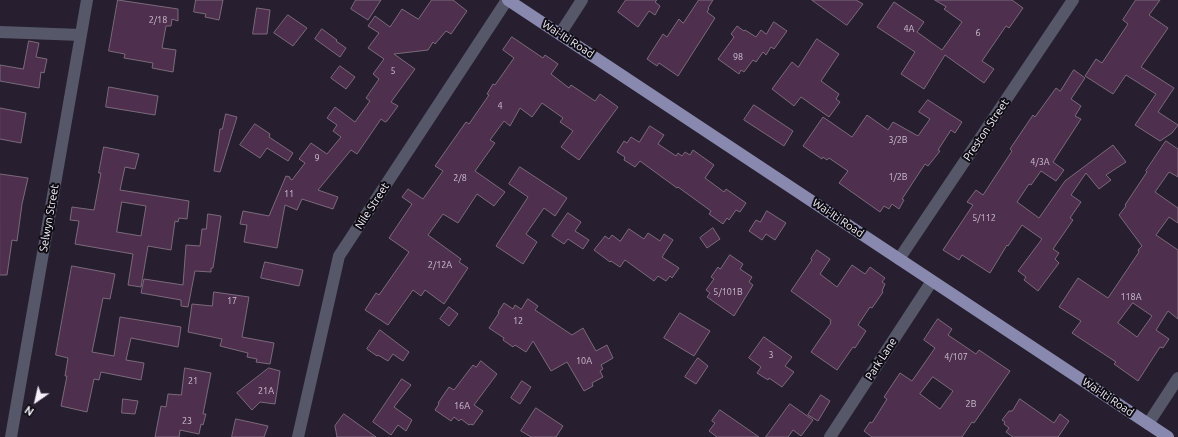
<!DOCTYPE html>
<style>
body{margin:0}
#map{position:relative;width:1178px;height:437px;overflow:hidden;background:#271f2f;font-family:Ubuntu,sans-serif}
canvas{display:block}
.north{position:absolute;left:16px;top:381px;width:40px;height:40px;-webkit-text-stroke:3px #0e0b12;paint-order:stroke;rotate:214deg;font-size:11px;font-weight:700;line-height:16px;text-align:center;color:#f5f0fb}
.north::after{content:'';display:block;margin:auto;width:14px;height:18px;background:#f5f0fb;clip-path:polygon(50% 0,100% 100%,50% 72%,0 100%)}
</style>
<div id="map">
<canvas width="1178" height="437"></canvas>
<div class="north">N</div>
</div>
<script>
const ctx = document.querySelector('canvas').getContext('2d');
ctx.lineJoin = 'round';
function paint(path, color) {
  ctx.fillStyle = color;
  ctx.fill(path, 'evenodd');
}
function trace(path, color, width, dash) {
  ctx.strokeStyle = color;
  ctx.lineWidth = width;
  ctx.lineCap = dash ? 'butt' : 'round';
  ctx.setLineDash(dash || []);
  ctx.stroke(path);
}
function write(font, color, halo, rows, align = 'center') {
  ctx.font = font + ' Ubuntu,sans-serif';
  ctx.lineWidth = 4;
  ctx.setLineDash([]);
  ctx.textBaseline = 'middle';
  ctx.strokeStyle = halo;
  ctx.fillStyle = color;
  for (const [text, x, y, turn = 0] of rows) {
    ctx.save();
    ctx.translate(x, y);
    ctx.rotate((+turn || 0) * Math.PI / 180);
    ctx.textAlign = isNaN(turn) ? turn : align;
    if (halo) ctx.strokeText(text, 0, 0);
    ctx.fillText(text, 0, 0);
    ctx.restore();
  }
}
const building = new Path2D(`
 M118,0l60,9v12l-6,-2 -1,7h-5l-4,22 14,2 -3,22 -21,-4 1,-5 -29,-5 1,-4 -16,-3z
 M196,0h27l-4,20 -14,-3 1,-3 -12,-2z
 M356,0h25l-13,20 -17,-11z
 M432,0h21l14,11 -16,23 -5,-3 -11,13 -2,-2 -5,8 -34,4 21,15 -24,33 7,4 -11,15 -2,1 -4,-3 -24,35 -6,-4 -33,40 20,7 -5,12 -31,-10 -5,11 -12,-5 -8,43 -33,-6 3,-17 -7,-1 3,-13 26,5 17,-40 4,1v2l2,1 13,-17 -6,-4 12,-16 16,11 14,-17 -8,-6 4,-6 -10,-7 8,-11 20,15 15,-21 -4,-3 13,-19 -6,-5 11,-15 -16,-11 11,-15 -11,-7 7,-10 15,11 12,-18 16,10z
 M626,0h31l-2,2 5,4 -5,9 -6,-4 -11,16 -20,-15z
 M699,0h14l-5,8 1,1 -2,3 8,6 -37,58 -19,-13 -2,3 -10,-7 16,-25 4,3 12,-18 4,4z
 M812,0h44l7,4 -16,21z
 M935,0h77l11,8 -14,20 -3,-2 -24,35 12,8 -10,14 -39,-28 -21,34 -23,-15 14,-22 -38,-25 17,-25 30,20 -7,10 25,18 20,-28 -18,-13 2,-2z
 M1136,0h24l-11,15 19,13 -27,39 33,21 -16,24 20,13 -6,8 -12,8 -25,-16 21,-31 -30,-19 -13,19 -28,-18 11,-17 6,4 26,-39 -5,-4z
 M257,8l13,2 -3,24h-14z
 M288,15l19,13 -14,18 -19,-13z
 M774,22l13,9 -13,18 -3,-2 -5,8 -3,-3 -7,10 -3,-2 -9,12 -3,-2 -2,4 -21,-15 16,-22 -3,-3 6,-8 7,5 1,-1 11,7 5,-7 5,4z
 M322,29l15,11 -1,1 10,7 -6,9 -25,-18z
 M512,37l31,21 2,-3 13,9 -7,10 18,14 2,-3 24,16 5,-7 18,13 -39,53 -18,-13 12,-16 -13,-9 3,-4 -21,-15 -10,14 -12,-9 -10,18 -6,-5 -14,19 5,3 -20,28 30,21 -11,14 -17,-12 -19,29 -15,-9 -15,21 33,24 -2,3 9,6 -24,36 -19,-14 -4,6 -8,-6 -25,35 -23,-15 11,-17 3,2 30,-43 -20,-14 23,-34 -10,-7 6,-8 15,10 20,-28 -8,-5 31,-44 3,2 20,-29 -2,-1 6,-10 2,1 19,-27 -11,-8z
 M817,39l22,15 -18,27 18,13 -3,5 4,3 -11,15 -28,-20 -7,9 -22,-17 20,-27 6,5z
 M29,41l10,2 -3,14 11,2 -3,14 -3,-1 -2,16 -39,-7v-16l23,4z
 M340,66l15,11 -9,12 -15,-11z
 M1074,70l11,8 -14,21 10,7 -6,10 6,3 -28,43 11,8 -8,11 -15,-10 -10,14 -2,-1 -12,18 22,16 26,-37 48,-36 13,17 -20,13 5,5 -12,9 -13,-16 -15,22 10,7 -11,16 3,2 -20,29 6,4 -4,6 4,4 -21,28 -14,-11 2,-3 -8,-6 24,-32 -20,-14 -14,21 -1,-1 -17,28 -28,-18 -3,5 -16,-10 30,-45 -6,-3 9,-12 7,5 29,-44 -2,-2 23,-34 2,2 21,-29 4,3z
 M109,87l49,9 -3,19 -49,-8z
 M928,100l34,22 -7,11 -4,-3 -13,20 2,1 -12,15 -3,-2 -23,35 2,1 -5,9 -7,-5 -3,5 -5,-3 -4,6 -41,-29 9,-12 -19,-13 -2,2 -4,-3 -1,2 -19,-13 20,-29 29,20 15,-22 21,15 5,-8 25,14 12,-17 -11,-7z
 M754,105l39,26 -9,15 -40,-26z
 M0,108l26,5 -5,30 -21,-4z
 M226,114l11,3 -17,55 -6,-1 6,-42h2z
 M255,124l15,10 -1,3 24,16 -5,8 -21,-13 -7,10 -20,-13z
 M650,126l14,9 -6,9 18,12 2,-3 4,3 3,-4 5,3 3,-5 21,15 -9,13 19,14 2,-3 20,14 -6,9 -4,-2 -7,10 -2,-2 -4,6 -14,-10 2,-3 -33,-24 -1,1 -37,-27 -5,6 -11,-7 1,-3 -8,-5 7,-11 3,2 4,-6 8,5z
 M1166,141l12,8v28l-9,-5 -14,20 23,16v15l-9,-6 -13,18 22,15v69l-10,-8 -12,19 13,9 -6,9 -3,-1 -22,34 -24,-17 2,-2 -44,-29 9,-12 -22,-14 19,-29 30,20 31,-46 -1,-2 4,-4 -23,-31 7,-9 -1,-1 22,-33 -1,-1zM1133,303l19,13 -15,21 -19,-14z
 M104,147l35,7 -4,15 -10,-2 -5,23 69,11 -2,18 -8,-1 -1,4 -3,-1 -4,29 -23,-4 -7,41 -13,-2 5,-31 -58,-10 4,-23 -9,-1 2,-13 22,3 7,-37h-2zM122,202l24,4 -5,30 -24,-4z
 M520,167l47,31 -12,18 -11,-8 -18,26 11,8 -14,22 -27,-18 32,-49 -19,-13z
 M0,174l28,4 -6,26 -5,37 -5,-1 -5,35h-7z
 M767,211l19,12 -11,17 -9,-6 -4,6 -13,-9 7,-11 4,2z
 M568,213l13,9 -6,9 14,9 -6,9 -15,-10 -4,5 -12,-8z
 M208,214l13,2 -8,52h-2v4l-16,-1 -7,36 -7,-1v-6l-40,-7 3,-14 39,6 3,-40 14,1 2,-17h4z
 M713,228l7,11 -13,9 -7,-10z
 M629,229l15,10 4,-6 12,8 4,-7 9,6 -11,17 17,11 -7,10 -2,-2 -4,5 -8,-5 -4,5 -29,-21 -5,7 -9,-6 -1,1 -16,-12 11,-14 4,3 3,-4 8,6z
 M817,250l13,9 -10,15 17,13 15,-22 13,9 5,-7 15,11 -3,4 3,2 -3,7 1,1 -11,16 -2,-1 -12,18 8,6 -11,17 -2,-1 -16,23 -26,-18 20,-29 -1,-1 1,-2 -40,-29 21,-31 -1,-1z
 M730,255l13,9 -3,5 12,8 -3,5 4,3 -19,31 -27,-19 3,-4 -4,-3 8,-11 -3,-2 7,-10 2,2z
 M265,262l38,8 -4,16 -38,-8z
 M72,266l43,8 -5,25 -7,-1 -11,54 22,4 6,-39 61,10 -3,20 -47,-9 -5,22 18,3 -3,17 -40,-8 -2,8 -5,-1 -7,33 -26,-6 6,-30h-2l3,-18 -12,-3z
 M214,292l35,5 -7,40 32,6 -4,21 -14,-2 1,-3 -10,-2 1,-4 -28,-7 2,-7 -34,-7 4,-28 20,2z
 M528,299l10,7 -3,4 37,25 11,-7 13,23 11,-6 6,13 -12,7 2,4 -3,2 3,6 -11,6 1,3 -9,5 -17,-29 -16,9 -18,-30 -7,11 -11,-7 -2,2 -10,-7 1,-2 -15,-10 10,-15 -1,-1 6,-9 9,6 2,-4 6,4z
 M449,307l9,7 -9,12 -9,-7z
 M680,313l30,18 -16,25 -30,-18z
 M938,319l14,10 -4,6 28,19 3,-4 31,21 -36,52 -2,-1 -10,15h-90l-8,-6 6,-9 2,1 15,-24 -3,-2 16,-24 12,8 23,-33 -11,-8zM933,377l20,14 -13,18 -20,-15z
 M380,330l29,22 -6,9 -10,-7 -5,7 -10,-6 -1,1 -10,-7z
 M764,337l28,20 -7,9 9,6 -12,15 -13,-9 -1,2 -11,-7 4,-6 -12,-9z
 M698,358l10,8 -12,18 -11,-7z
 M481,361l16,13 -23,31 9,6 -10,14 -3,-1 -1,1 -8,-6 -2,2 -5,-4 -3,4 -16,-11 4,-6 -1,-1 11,-16 5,3 19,-25 3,2z
 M185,368l26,5 -8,41h3l-3,11 -2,-1 -2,10 -19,-4 -1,7h-24l6,-31 5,1 2,-13 13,1z
 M269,368l11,3 -5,33 -15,-2 -8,8 -15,-17z
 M402,379l9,6 -17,22 18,13 -6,11 -8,-6 -7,10 -18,-13z
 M522,381l9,6 -11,17 -9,-6z
 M821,395l9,6 -12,20 -10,-6z
 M123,399l15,2 -3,13 -13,-1z
 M1020,399l34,24 6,-9 9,7 -11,16h-45l-7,-5 3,-4 -5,-4 1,-2 -3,-2 7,-9h3z
 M790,404l23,16 -12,16 -8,-6 -5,7h-22z
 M536,408l27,18 -7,11h-25l-10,-6z
 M720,410l39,27h-42l-8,-6 6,-8 -3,-2z
 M344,414l32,23h-39l-2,-11z
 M236,419l32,7 -4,11h-32z`);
paint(building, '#4f2f4e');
trace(building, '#7b6a7a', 1);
trace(new Path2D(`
 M0,32l81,3
 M560,34l22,-34
 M899,259l174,-259
 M1148,424l30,-46
 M11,437l76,-437
 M298,437l41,-181 168,-256
 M830,437l102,-156`), '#565769', 12);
trace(new Path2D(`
 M508,0l660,437`), '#8989af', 12);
write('9px', '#ccc0d0', null, [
 ["2/18",158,20],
 ["4A",909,29],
 ["6",978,33],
 ["98",738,57],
 ["5",393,71],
 ["4",500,106],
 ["3/2B",898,140],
 ["9",317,158],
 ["4/3A",1040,162],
 ["1/2B",898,177],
 ["2/8",460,178],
 ["11",289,194],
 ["5/112",984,218],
 ["2/12A",440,265],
 ["5/101B",728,292],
 ["118A",1131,297],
 ["17",232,301],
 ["12",518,321],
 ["3",771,355],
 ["4/107",956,357],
 ["10A",584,361],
 ["21",193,381],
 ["21A",266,391],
 ["2B",971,404],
 ["16A",462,406],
 ["23",187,421]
]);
write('11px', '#f5f0fb', '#0e0b12', [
 ["Wai-Iti Road",568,39,33],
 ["Preston Street",986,130,-56],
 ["Nile Street",372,206,-57],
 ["Selwyn Street",49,218,-80],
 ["Wai-Iti Road",838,218,34],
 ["Park Lane",881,359,-57],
 ["Wai-Iti Road",1108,397,34]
]);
</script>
